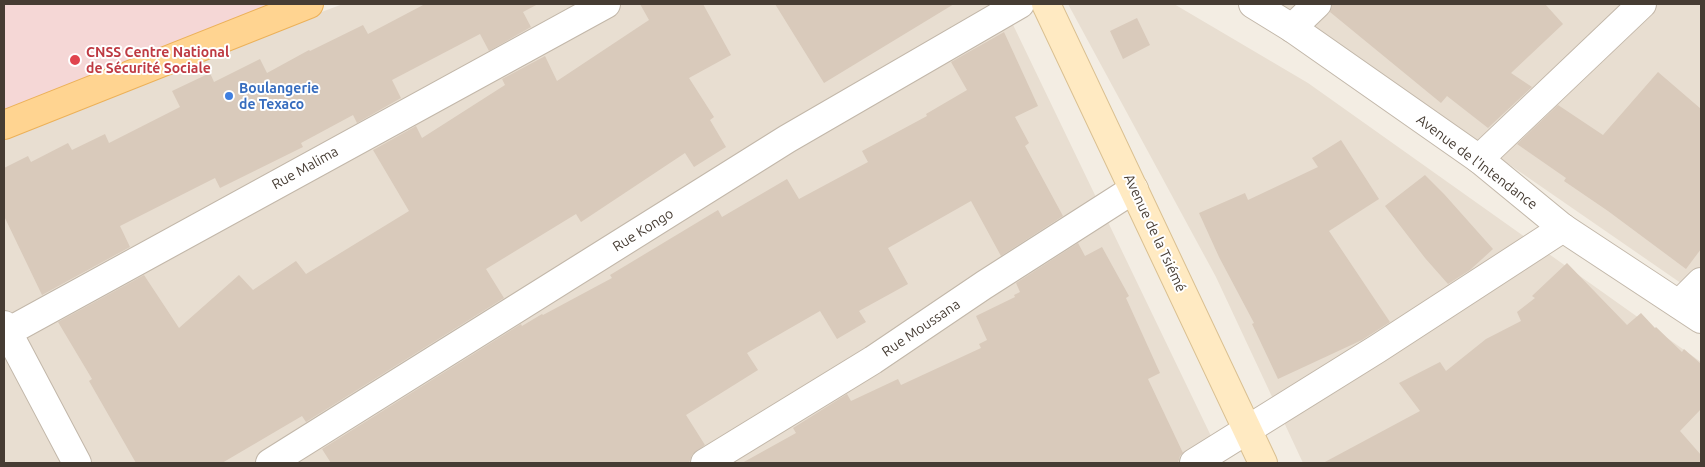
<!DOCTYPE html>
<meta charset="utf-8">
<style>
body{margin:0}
#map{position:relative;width:1705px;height:467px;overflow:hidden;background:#f3ede3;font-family:Ubuntu,sans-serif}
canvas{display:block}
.frame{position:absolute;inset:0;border:5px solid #463c33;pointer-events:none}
</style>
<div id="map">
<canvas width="1705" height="467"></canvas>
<div class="frame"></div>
</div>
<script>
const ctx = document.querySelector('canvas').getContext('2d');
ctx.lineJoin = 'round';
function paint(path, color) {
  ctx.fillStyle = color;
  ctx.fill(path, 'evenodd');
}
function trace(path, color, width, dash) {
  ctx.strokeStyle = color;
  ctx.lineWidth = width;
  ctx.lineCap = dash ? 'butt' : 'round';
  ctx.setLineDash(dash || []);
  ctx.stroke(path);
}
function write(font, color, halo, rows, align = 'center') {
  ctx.font = font + ' Ubuntu,sans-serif';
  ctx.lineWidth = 4;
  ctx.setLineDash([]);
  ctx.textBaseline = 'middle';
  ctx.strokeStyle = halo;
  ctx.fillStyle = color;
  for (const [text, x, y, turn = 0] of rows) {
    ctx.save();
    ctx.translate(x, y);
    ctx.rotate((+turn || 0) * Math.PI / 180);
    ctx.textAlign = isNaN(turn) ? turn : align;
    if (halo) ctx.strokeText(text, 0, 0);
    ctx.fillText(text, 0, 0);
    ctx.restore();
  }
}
paint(new Path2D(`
 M343,4h660l221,459h-1220v-333z
 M1068,4h106l134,79 393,279v101h-398l-87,-186z
 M1277,4h424v293z`), '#e8ded1');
paint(new Path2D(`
 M4,4h284l-284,112z`), '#f5d7d6');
paint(new Path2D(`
 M425,4h113l-15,8 8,15 -42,24 -9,-17 -88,46 9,18 -44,25 -4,-8 -52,28 2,4 -83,41 -5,-10 -95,48 10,21 -88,48 -38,-79v-48l24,-12 3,6 37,-19 4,7 33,-16 4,9 71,-36 -8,-16 38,-18 4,9 46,-23 7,14 42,-23 1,1 53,-26 5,9z
 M640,4h63l28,51 -42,23 25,39 -4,3 16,27 -32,20 -9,-14 -104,69 -5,-8 -90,55 18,29 -198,124 -4,-6 -80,47h-86l-47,-82 3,-2 -34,-57 86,-47 35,53 60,-53 14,15 43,-29 10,13 103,-63 -36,-61 43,-24 6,12 83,-53 -3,-6 43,-23 12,25 92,-61z
 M775,4h179l-130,79z
 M1332,4h213l18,20 -52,49 21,14 -44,41 -41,-32 -6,7 -111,-91z
 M1137,18l13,27 -27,14 -13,-28z
 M1004,32l34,74 -23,11 14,26 -4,3 38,70 -62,40 -30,-55 -83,47 20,36 -49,27 7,11 -29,17 -17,-28 -73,42 11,17 -72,45 19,30 -13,10 -3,8h-358l-9,-14 199,-125 1,2 20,-12 1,1 69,-37 -2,-3 108,-65 4,7 65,-38 12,20 69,-37 -6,-11 65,-35 -1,-2 41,-24 -16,-28z
 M1658,72l43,37v140l-15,20 -78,-58 -44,-30 2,-3 -49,-34 41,-39 45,30z
 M1341,140l38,59 -50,32 61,91 -28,18 -84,39 -26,-55 2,-1 -35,-66 -20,-44 46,-20 3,7 70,-33 -6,-9z
 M1425,175l19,19 49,55 -23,21 -22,14 -23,-26 -40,-52z
 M1078,243l7,13 17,-9 27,49 -3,2 34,75 -12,6 35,74 -3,3 -2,7h-436l54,-30 -3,-5 54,-34 4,7 47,-22 3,6 80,-37 -2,-4 8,-4 -11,-24 39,-19 -1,-2 6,-3 -4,-9z
 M1567,263l60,62 14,-12 14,15 1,-1 26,25 2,-3 17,15v45l-21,22 21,24v8h-378l97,-52 -21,-28 41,-21 6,9 40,-32 35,-18 -4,-9 18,-14 -3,-2z`), '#d9cabb');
const minor = new Path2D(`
 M1292,28l25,-24
 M1479,159l163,-155
 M1679,304l22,-22
 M4,325l73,138
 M4,334l602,-330
 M270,463l517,-324 233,-135
 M705,463l168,-103 111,-75 150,-96
 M1194,463l183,-114 186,-121`);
const tertiary = new Path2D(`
 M1253,4l39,24 187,131 84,69 138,91`);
const secondary = new Path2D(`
 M1046,4l217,459`);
const primary = new Path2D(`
 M4,125l305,-121`);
trace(minor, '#c2b7a9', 30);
trace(tertiary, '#c2b7a9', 30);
trace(secondary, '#dac091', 30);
trace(primary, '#ecb159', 30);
trace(minor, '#fff', 28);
trace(tertiary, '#fff', 28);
trace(secondary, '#ffeac2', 28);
trace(primary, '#ffd491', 28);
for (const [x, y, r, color] of [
 [75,60,6,"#e0444e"],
 [229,96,5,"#3f7fe0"]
]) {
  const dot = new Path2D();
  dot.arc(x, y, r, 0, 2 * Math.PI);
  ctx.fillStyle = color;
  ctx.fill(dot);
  trace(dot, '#fff', 2);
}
write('bold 14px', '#be3a42', '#fff', [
 ["CNSS Centre National",86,52],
 ["de Sécurité Sociale",86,68]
], 'left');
write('bold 14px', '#366cbe', '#fff', [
 ["Boulangerie",239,88],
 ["de Texaco",239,104]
], 'left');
write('14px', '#463c33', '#fff', [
 ["Avenue de l'Intendance",1477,162,37],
 ["Rue Malima",305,168,-29],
 ["Rue Kongo",643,230,-32],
 ["Avenue de la Tsiémé",1155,233,65],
 ["Rue Moussana",921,328,-34]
]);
</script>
